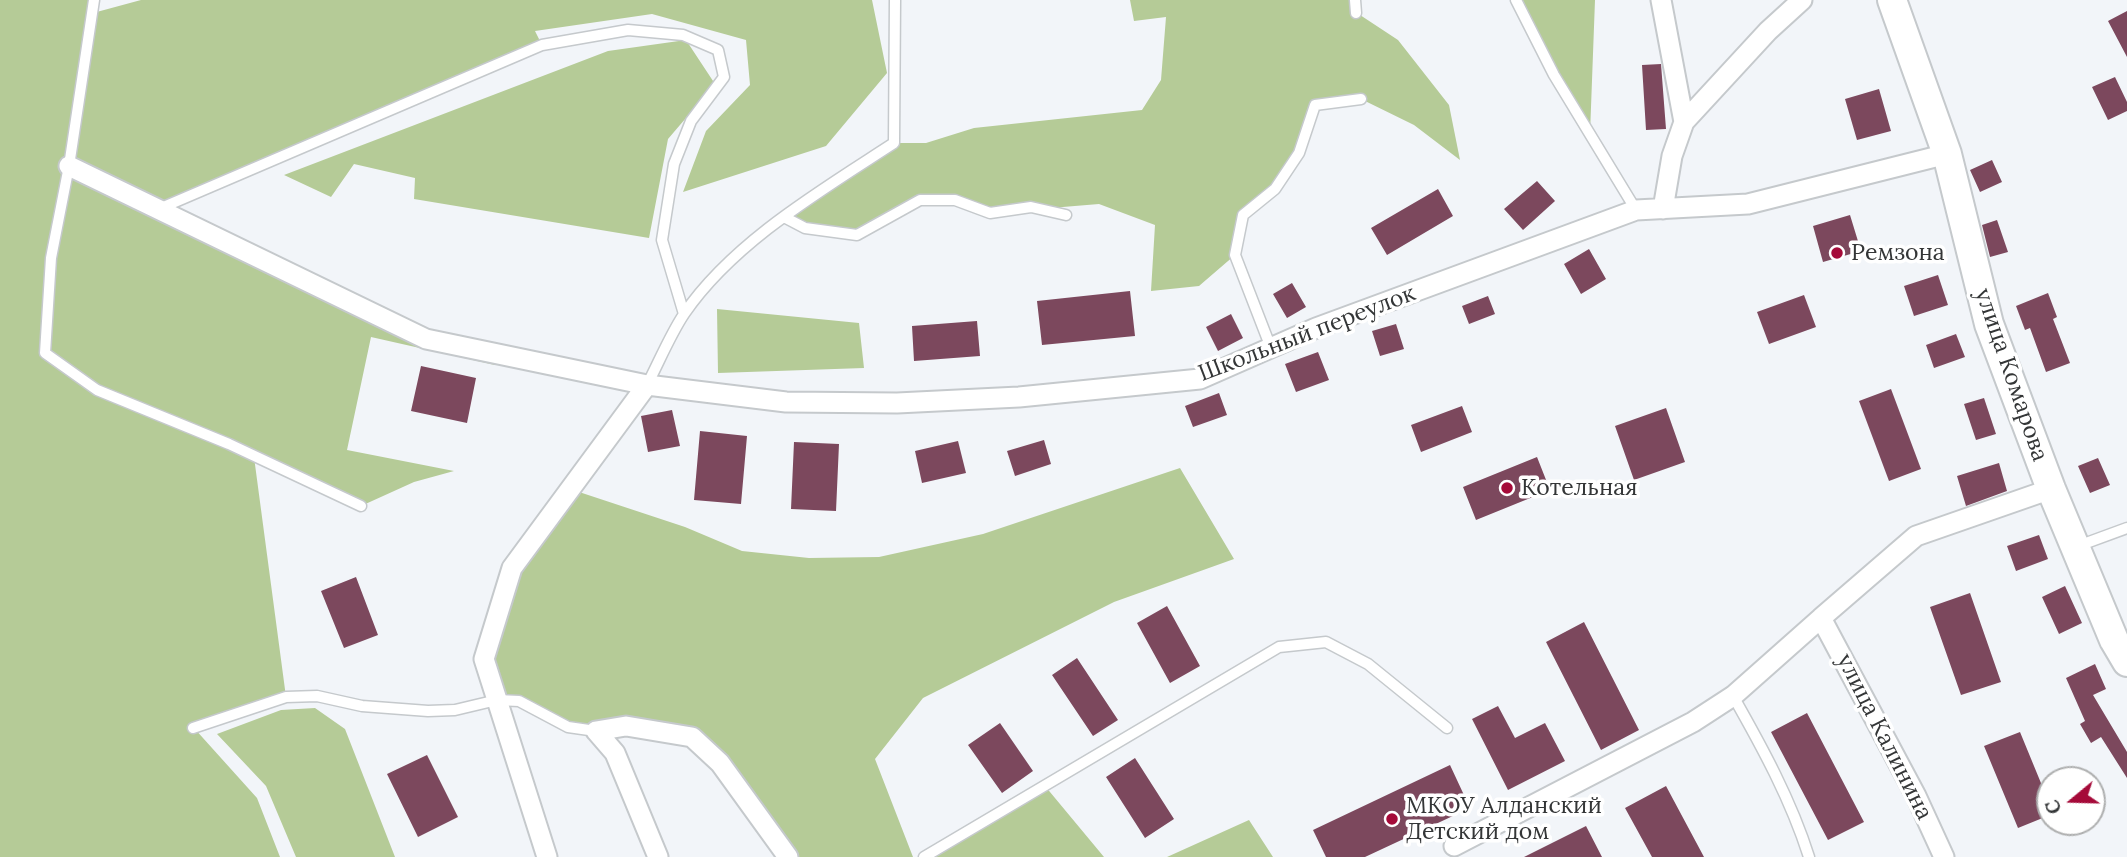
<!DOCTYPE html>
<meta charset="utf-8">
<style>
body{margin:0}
#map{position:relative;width:2127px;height:857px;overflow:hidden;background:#f2f5f9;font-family:Lora,serif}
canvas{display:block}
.north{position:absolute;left:2036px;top:766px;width:70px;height:70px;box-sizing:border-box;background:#fff;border:2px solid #aeafaf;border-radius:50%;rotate:251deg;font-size:19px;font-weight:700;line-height:28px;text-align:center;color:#343637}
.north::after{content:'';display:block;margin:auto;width:24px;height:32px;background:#a50a39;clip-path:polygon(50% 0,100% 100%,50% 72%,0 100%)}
</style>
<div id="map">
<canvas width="2127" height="857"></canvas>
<div class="north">С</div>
</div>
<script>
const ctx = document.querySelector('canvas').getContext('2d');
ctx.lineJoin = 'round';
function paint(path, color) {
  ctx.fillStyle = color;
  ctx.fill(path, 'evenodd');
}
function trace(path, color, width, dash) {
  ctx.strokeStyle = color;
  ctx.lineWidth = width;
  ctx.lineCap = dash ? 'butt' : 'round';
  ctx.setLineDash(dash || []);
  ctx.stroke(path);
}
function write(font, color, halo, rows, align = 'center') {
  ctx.font = font + ' Lora,serif';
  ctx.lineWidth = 7;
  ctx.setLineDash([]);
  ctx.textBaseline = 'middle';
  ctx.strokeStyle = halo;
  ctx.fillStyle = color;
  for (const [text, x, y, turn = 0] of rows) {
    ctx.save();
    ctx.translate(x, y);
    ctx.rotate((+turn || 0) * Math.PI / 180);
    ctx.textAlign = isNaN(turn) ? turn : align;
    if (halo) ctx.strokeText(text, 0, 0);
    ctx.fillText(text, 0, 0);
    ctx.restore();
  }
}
paint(new Path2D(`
 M0,0h92l1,13 48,-13h731l15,73 -61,73 -143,46 23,-61 44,-46 -4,-45 -94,-26 -117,17 7,14 -381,164 265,130 76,12 -7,14 -124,-28 -24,113 107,21 -40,11 -53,24 -107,-49 32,240 -92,31 63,70 23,59h-280z
 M1130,0h225l2,13 41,27 51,65 11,55 -46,-35 -53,-26 -46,6 -16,48 -24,36 -32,26 -8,40 -36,31 -48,5 4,-66 -56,-21 -109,9 -35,-13h-35l-63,35 -52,-7 -21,-11 110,-74h32l48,-15 168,-18 19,-30 5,-63 -32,4z
 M1516,0h79l-5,134z
 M686,40l29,44 -47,55 -19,99 -235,-39 1,-21 -61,-14 -23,33 -47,-22 324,-124z
 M717,309l142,14 5,45 -146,5z
 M1180,468l54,91 -120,43 -191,96 -48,61 38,98h-125l-96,-120 -124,-10 -49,-26 -22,-1 -13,-41 28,-91 58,-79 115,38 57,24 67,7 70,-1 104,-23z
 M315,708l30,21 50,128h-99l-30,-71 -49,-52 64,-24z
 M1045,786l59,71h-180z
 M1249,820l24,37h-106z`), '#b5cb97');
paint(new Path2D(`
 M2127,11v46l-19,-36z
 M1661,64l5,65 -20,1 -4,-65z
 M2115,77l12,25v9l-19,9 -16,-33z
 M1879,89l12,42 -34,9 -12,-41z
 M1992,160l10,22 -22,10 -10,-22z
 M1537,181l18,20 -32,29 -19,-21z
 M1438,189l15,27 -66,39 -16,-27z
 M1850,215l11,36 -38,11 -10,-36z
 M1997,220l11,32 -18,5 -8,-32z
 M1589,249l17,30 -25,15 -17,-30z
 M1938,275l10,30 -34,11 -10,-30z
 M1292,283l14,24 -19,11 -14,-24z
 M1130,291l5,45 -93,9 -5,-44z
 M2048,293l9,24 -4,2 17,44 -24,9 -16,-44 -5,2 -9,-24z
 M1804,295l12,32 -47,17 -12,-32z
 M1488,296l7,18 -26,10 -7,-18z
 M1231,314l12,24 -25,13 -12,-24z
 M977,321l3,35 -66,5 -2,-35z
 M1396,324l8,25 -24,7 -8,-25z
 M1956,334l9,23 -31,11 -8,-23z
 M1318,352l11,28 -33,12 -11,-28z
 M421,366l55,12 -9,45 -56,-12z
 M1891,389l30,80 -32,12 -30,-80z
 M1219,393l8,22 -34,12 -8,-21z
 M1984,398l12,36 -20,6 -12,-36z
 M1462,406l10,26 -51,20 -10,-27z
 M1666,408l19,54 -51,18 -19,-54z
 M672,410l8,36 -32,6 -7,-36z
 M700,431l47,5 -6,68 -47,-4z
 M1044,440l7,24 -36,12 -8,-25z
 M958,441l8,32 -44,10 -7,-32z
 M794,442l45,2 -3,67 -45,-2z
 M1537,457l13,33 -74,30 -13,-33z
 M2098,458l12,27 -20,8 -12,-27z
 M1999,463l8,28 -41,15 -9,-30z
 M2039,535l9,24 -32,12 -9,-25z
 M356,577l22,58 -34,13 -23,-57z
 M2065,586l17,37 -23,11 -17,-37z
 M1970,593l31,89 -40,13 -31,-88z
 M1167,606l33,60 -30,17 -33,-60z
 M1584,622l55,108 -38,20 -55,-108z
 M1077,658l41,62 -25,16 -41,-61z
 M2095,664l11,25 -13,6 34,57v26l-26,-41 -10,6 -11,-19 5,-3 -19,-43z
 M1498,706l17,32 30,-15 20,38 -57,29 -36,-71z
 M1807,713l57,109 -36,18 -57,-108z
 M1000,723l33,48 -31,22 -34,-48z
 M2020,732l30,73v10l-32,13 -34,-82z
 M427,755l31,62 -40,20 -31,-63z
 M1135,758l39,61 -29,19 -39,-61z
 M1450,765l20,43 -105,49h-39l-13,-27z
 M1666,786l38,71h-52l-27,-49z
 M1586,826l16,31h-78z`), '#7c485d');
const lane = new Path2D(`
 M94,0l-25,166 -18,92 -6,95 52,37 132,54 132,62
 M1355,0l1,13
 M1516,0l38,75 82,135
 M161,208l381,-163 86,-15 55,5 35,15 6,27 -33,44 -17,43 -12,76 22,74
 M784,217l21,11 52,7 63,-35h35l35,13 41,-6 35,8
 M1271,348l-36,-93 8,-40 32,-26 24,-36 16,-48 46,-6
 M647,385c12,-23 23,-50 37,-71 49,-72 138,-124 210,-171l1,-143
 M2078,546l49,-18
 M1733,696c29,51 58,104 76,161
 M193,728l93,-31 31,-1 45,10 66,5 27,-1 42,-10 22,1 49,26 28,4
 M924,857l355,-210 47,-5 42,22 79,64`);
const street = new Path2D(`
 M1661,0l23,122
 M69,166l357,173 221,46 139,17 111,1 122,-6 181,-18 116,-51 320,-118 112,-6 199,-50
 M1663,209l9,-53 12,-34 84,-91 34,-31
 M1821,618l95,-82 135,-47
 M596,731l30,-5 66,11 28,26 68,94
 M596,731l19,22 43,104
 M1454,846l239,-124 40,-26 88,-78 95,178 28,61
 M547,857l-63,-198 28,-91 135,-183`);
const secondary = new Path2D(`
 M1892,0l55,154 42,170 62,165 63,151 13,22`);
trace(lane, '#c5c9cc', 13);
trace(street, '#c5c9cc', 23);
trace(secondary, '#c5c9cc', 32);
trace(lane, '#fff', 10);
trace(street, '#fff', 19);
trace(secondary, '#fff', 28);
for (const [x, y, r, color] of [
 [1837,253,7,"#a50a39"],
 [1507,488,7,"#a50a39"],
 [1392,819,7,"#a50a39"]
]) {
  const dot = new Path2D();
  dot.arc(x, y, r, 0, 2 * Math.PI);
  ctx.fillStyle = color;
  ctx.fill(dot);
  trace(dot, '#fff', 2.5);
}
write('23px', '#343637', '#fff', [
 ["Ремзона",1851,253],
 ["Котельная",1521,488],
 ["МКОУ Алданский",1406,806],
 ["Детский дом",1406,832]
], 'left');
write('23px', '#343637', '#fff', [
 ["Школьный переулок",1307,334,-21],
 ["улица Комарова",2011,375,71],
 ["улица Калинина",1884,737,63]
]);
</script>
